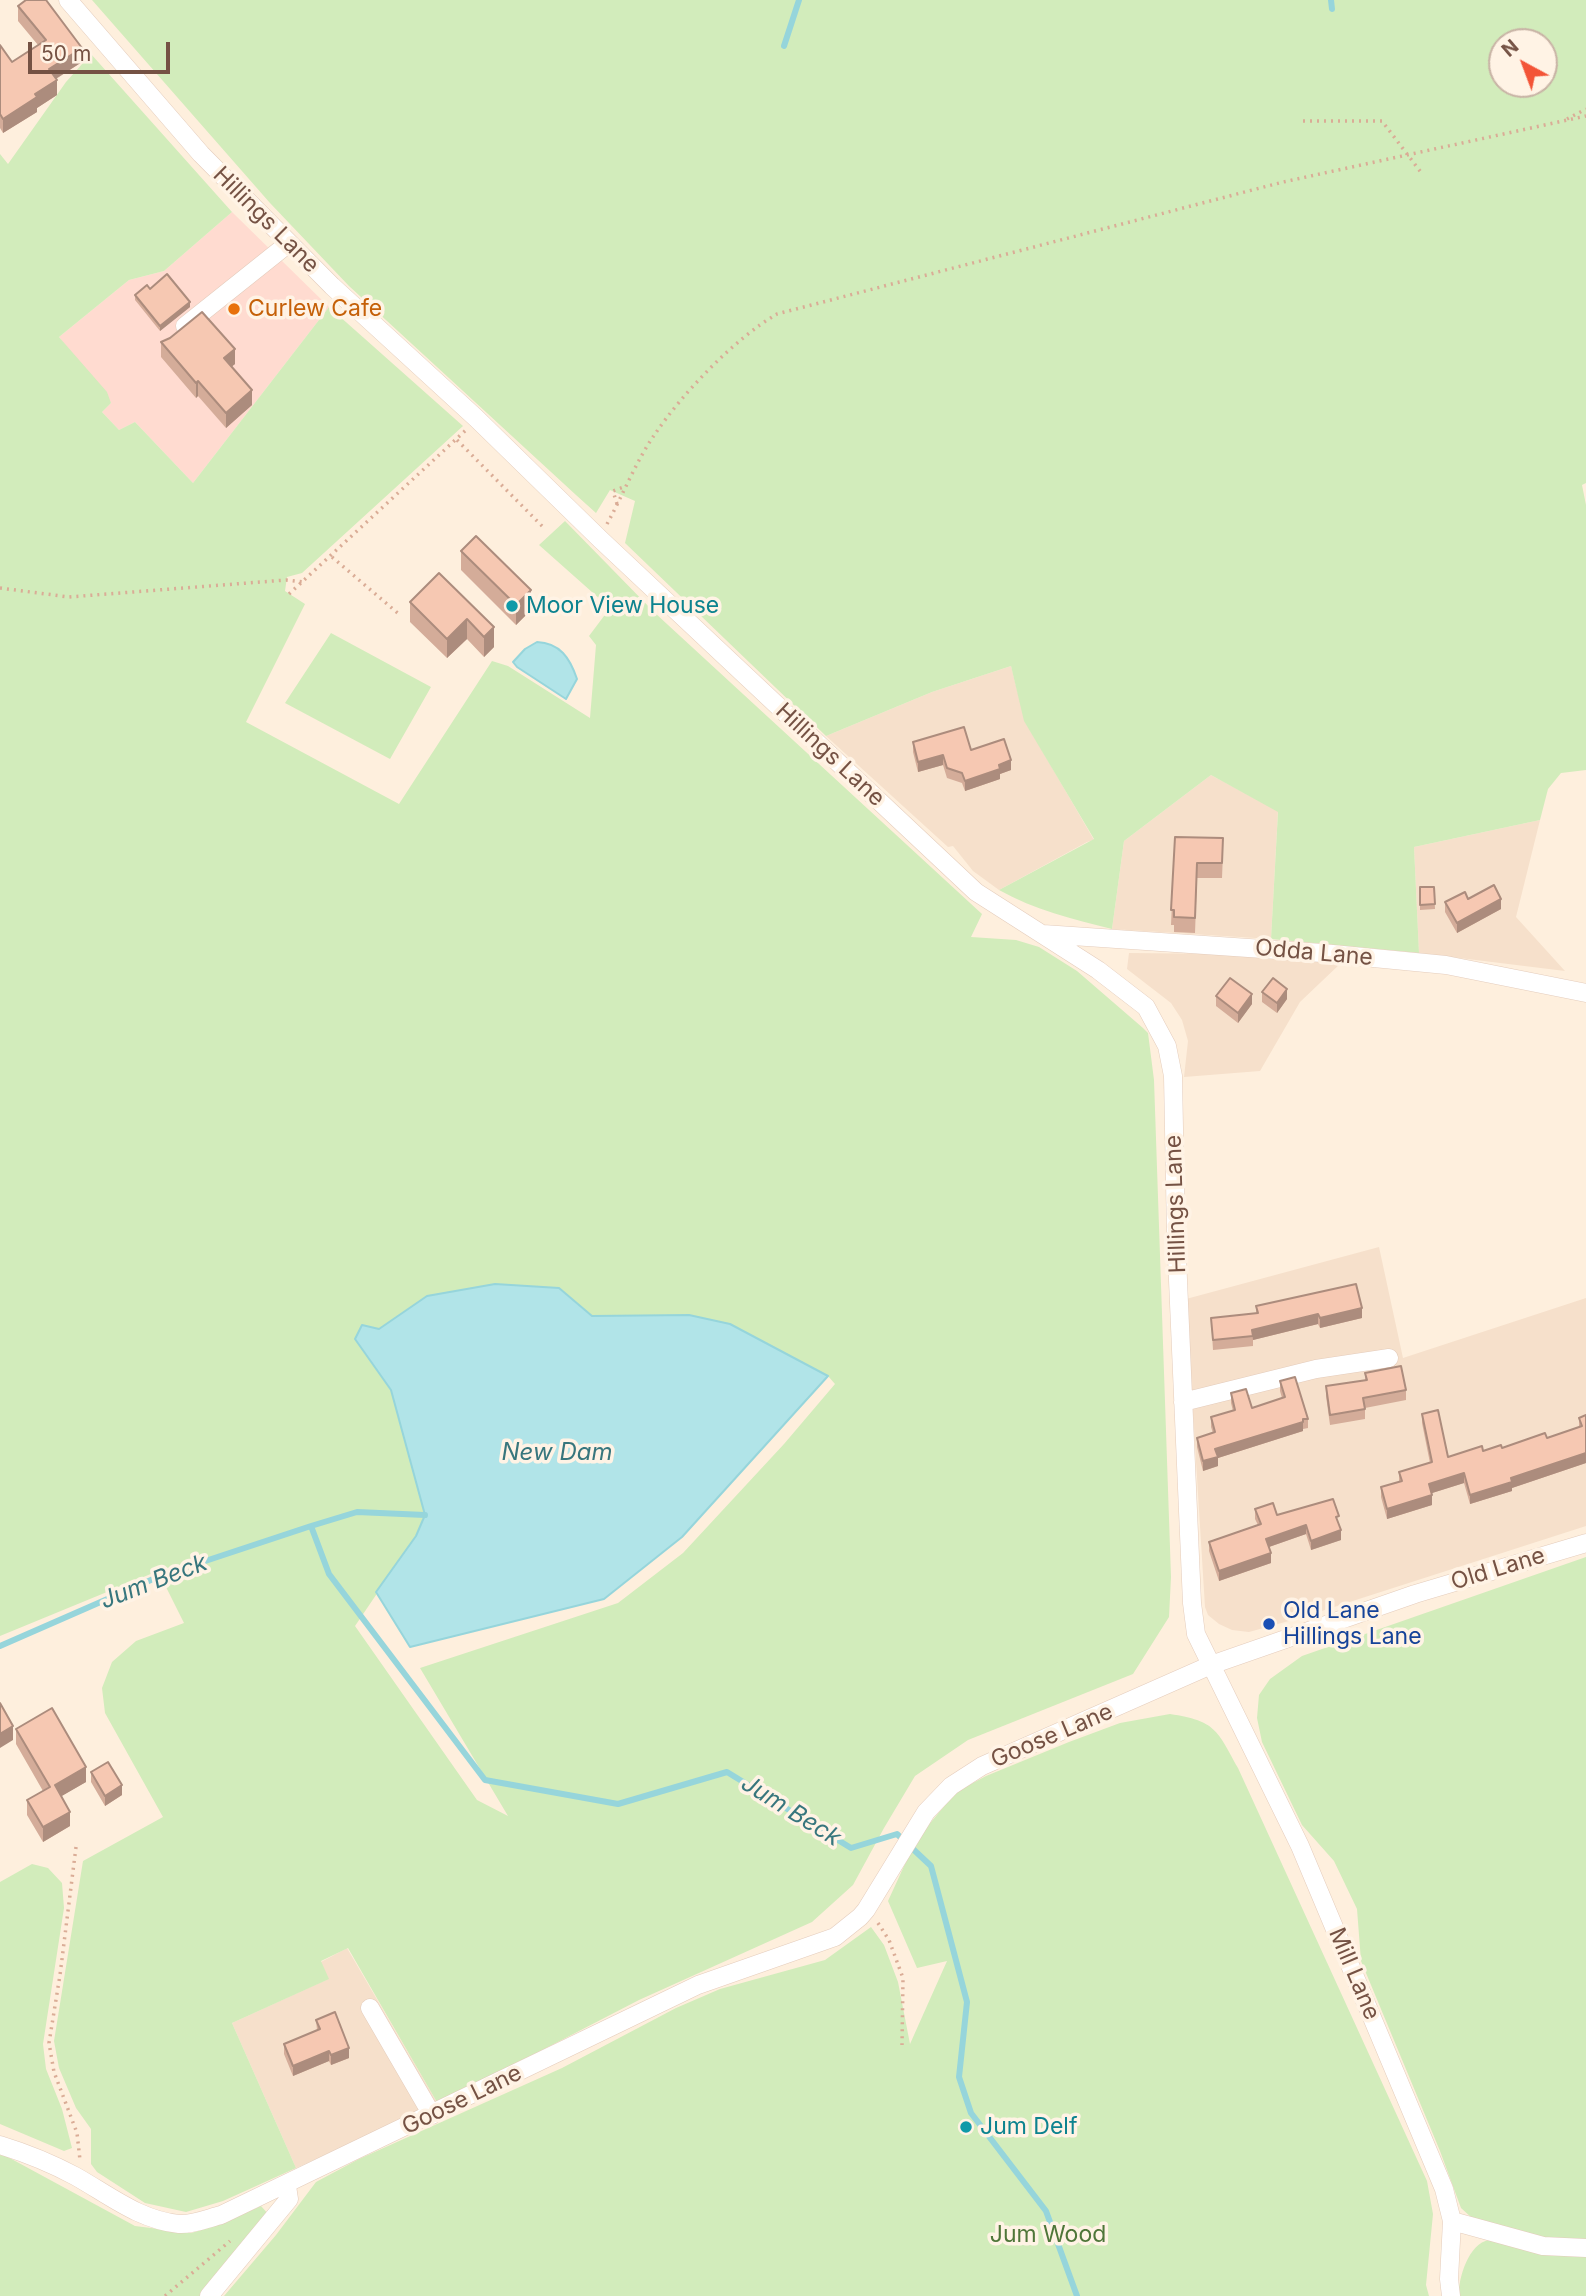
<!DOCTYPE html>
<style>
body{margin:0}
#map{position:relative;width:1586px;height:2296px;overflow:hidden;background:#feefdd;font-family:Inter,sans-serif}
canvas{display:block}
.north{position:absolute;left:1488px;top:28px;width:70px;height:70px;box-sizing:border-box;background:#fff3e5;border:2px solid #c8b3a5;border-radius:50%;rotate:319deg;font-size:19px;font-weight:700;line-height:28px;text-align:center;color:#755244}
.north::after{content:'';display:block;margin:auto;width:24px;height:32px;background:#f35437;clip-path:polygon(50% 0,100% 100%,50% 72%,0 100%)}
.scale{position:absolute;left:28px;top:42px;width:142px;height:32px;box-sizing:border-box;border:4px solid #755244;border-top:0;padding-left:9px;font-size:21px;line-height:24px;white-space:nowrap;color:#755244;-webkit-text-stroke:5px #fff3e5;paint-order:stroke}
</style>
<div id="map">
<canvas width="1586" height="2296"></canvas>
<div class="north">N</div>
<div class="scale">50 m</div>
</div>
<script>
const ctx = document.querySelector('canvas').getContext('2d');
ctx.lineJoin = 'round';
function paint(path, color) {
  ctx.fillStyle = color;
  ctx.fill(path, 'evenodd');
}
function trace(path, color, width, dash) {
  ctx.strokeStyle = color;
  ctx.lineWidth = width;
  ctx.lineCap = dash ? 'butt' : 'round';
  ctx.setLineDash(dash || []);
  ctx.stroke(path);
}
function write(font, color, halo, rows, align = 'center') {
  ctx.font = font + ' Inter,sans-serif';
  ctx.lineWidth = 7;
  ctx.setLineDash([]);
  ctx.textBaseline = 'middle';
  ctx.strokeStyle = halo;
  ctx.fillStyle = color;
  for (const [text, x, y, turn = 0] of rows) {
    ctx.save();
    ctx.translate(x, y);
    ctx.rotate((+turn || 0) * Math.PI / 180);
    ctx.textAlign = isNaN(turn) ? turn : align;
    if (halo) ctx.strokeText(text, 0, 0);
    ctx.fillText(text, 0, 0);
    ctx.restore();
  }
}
paint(new Path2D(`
 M1011,666l14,55 69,119 -7,2 -88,48 -26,-19 -20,-25 -5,1 -122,-111 106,-44z
 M1211,775l67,36 -7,128 -159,-10 12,-88z
 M1540,820l-24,97 49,54 -146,-18 -5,-106z
 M1129,953l102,1 110,9 -41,39 -40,69 -76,6 4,-36 -6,-21 -11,-17 -44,-34z
 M1379,1247l24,111 183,-60v228l-283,91 -54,15 -17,-2 -13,-6 -11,-9 -3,-8 -19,-308z
 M347,1948l91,156 -142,64 -64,-145 96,-44 -7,-17z`), '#f6e0cb');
paint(new Path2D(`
 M232,212l97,95 -136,176 -58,-61 -16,8 -17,-18 9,-9 -52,-66 70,-57 35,-9z`), '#ffdbd0');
paint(new Path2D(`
 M92,0h1494v483l-4,2 4,20v265l-25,3 -13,16 -8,31 -126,27 5,106 -148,-14 7,-127 -67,-37 -87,66 -12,88c-40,-10 -77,-19 -113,-39l95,-51 -70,-118 -13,-55 -79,26 -106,44 -201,-193 10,-42 -25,-11 -14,23 -20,-18 -227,-209 -79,-83zM1502,42h42v42h-42z
 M91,54l141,158 -68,59 -35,9 -70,57 48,55 4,11 -9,9 17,18 16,-8 58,61 136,-176 134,119 -161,147 -15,4 -2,14 20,13 -59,118 153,82 93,-143 16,5 82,52 6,-73 -7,-9 21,-28 -71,-63 26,-24 90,92 327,301 -11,23 45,3 23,7 38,24 66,57 5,5 6,47 17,497 -2,40 -36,57 -165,66 -53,36 -31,52 -31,57 -41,37 -173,78 -201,104 -90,-156 -27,13 8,18 -97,44 64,145 -73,33 -37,11 -41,-9 -48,-31 -6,-8v-35l-15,-21 -17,-40 -5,-27 29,-180 80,-44 -58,-104 -3,-25 10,-26 24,-21 48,-18 -26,-52 -158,65v-1482l8,10 58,-82zM558,1288l34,28 97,-1 41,9 98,52 7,8 -51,60 -101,109 -65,50 -198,65 88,148 -31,-16 -122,-174 61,-90 9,-21 -34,-125 -29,-41v-24l17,5z
 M331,633l100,54 -41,72 -105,-56z
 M1586,1557v685l-45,-4 -69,-20 -11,-10 -21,-57 -79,-190 -4,-52 -23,-48 -32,-36 -40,-83 -5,-24 2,-23 11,-16 32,-23z
 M1170,1714c46,7 47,16 68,54l189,413 6,33 -7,71 3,11h-1205l52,-61 40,-53 43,-23 203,-91 114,-60 44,-19 105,-29 46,-33 13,18 14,37 12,62 37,-83 -30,7 -29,-67 28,-61 40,-48 30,-16 83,-34 51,-19z
 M32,1864l16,4 14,15 2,25 -21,136 3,25 16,40 10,39 -8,3 -64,-27v-242z
 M0,2155l6,1 129,70 56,7 24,-7 46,-20 8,9 -69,81h-200z
 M1489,2240c33,8 64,17 97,16v40h-127c-1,-18 10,-53 30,-56z`), '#d2ecbb');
const water = new Path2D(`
 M537,642c23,1 33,16 40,37l-11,20 -49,-32 -4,-5 12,-13z
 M495,1284l64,4 33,28 97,-1 41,9 98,52 -146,161 -78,62 -194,48 -34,-55 40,-56 9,-21 -34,-125 -36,-51 7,-14 17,4 48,-33z`);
paint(water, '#b1e4e8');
trace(water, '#96d5db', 2);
trace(new Path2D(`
 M1331,0l1,9
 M784,46l15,-46
 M311,1526l18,48 156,206 133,24 109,-32 124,76 46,-14 34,32 36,136 -8,75 12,36 75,98 31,85
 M0,1646l160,-70 151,-50 46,-14 68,3`), '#96d5db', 6);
const minor = new Path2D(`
 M68,0l133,154 131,132 144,132 124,121 376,353 122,78 48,37 21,39 6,30 3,158 16,369 4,31 104,212 144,343 8,32 -3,58 2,17
 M185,326l104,-83
 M1043,934l279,19 124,12 140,28
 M1183,1402l133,-33 73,-11
 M370,2008l62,107
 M0,2145c26,8 51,18 75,31 34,19 64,44 104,48 13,1 30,-6 42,-9l477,-230 137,-48 25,-20 6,-7 60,-98 25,-26 31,-20 229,-101 204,-71 171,-51
 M1452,2221l91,25 43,2
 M209,2296l80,-97 -2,-13`);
trace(minor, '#e4ccbc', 19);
trace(new Path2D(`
 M1567,119l19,-10
 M1303,121h79l41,54
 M457,440l87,88
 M617,504l-4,-13 13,-5
 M607,524c16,-29 29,-63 48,-90 27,-40 80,-96 122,-120l506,-132 303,-66
 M332,557l68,58
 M0,588l69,9 217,-17 17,2
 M289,594l177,-164
 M76,1847l-16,128 -11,68 5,29 23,61 3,27
 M878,1923l11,17 14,38 -1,67
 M165,2296l65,-55`), '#daac96', 3.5, [2, 5]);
trace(minor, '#fff', 18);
paint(new Path2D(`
 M18,6l64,56 -26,17 1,16 -20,13v4l-34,21 -3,-5v-83l12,17 26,-17 -20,-24z
 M150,289l40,18 -30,24 -25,-31v-5z
 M161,342l74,22 -3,2 20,39 -26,23 -28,-32 -2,2 -35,-41z
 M461,551l70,59 -15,15 -55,-55z
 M439,573l55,74 -10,10 -17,-18 -20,19 -37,-36v-20z
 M913,742l58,8 40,20 -11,4v5l-35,12 -3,-8 -15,-5 -4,-13 -25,7 -5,-20z
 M1175,837l48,16 -1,25h-25l-2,55 -21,-1v-7h-3z
 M1420,887h14l1,22 -15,1z
 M1468,899l33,10 -44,24 -12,-21v-10z
 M1262,992l25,7 -10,14 -15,-11z
 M1216,996l36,8 -14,19 -22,-17z
 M1256,1306l106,12 -42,10 -2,-4 -65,16v6l-40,4 -2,-32 45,-4z
 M1365,1373l41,17v10l-41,8v11l-35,6 -4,-29v-10l39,-6z
 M1280,1381l28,38v9l-5,1v2l-85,27v8l-15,5 -6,-24v-9l16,-5 -2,-6v-10l22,-6 -2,-8v-10l21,15 30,-10 -2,-7z
 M1422,1414l26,43 54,-9 45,-10 32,-11v-9l7,-3v48l-74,25v3l-42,13 -6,-21 -32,10v12l-45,14 -6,-22v-10l18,-5v-10l31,-9 -8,-40z
 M1255,1509l22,6 62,9 2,16 -30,10 -5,-16 -37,13 2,16 -52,18 -10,-30v-9l49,-17 -3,-6z
 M16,1729l70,53 -25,14 9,30 -27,16 -16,-27v-15l16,-9 -27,-47z
 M91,1772l31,23 -17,11 -14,-24z
 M316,2020l33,38 -18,7 -2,-4 -36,15 -9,-22v-10l33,-14z`), '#d4ac99');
paint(new Path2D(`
 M82,48v14l-33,21v-14z
 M57,80v15l-20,13v4l-34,21v-14l32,-25z
 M190,302v5l-30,24v-5z
 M235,349v15l-11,9v-15z
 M198,381v15l-2,2v-15z
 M252,390v15l-26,23v-15z
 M531,590v20l-15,15v-20z
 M467,619v20l-20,19v-19z
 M494,627v20l-10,10v-20z
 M943,755v10l-25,7v-10z
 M1011,760v10l-11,4v5l-35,12v-10l34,-16z
 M1501,899v10l-44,24v-10z
 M1287,989v10l-10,14v-10z
 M1252,994v10l-14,19v-10z
 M1362,1308v10l-42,10v-10z
 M1318,1314v10l-65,16 -1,-10z
 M1303,1422v9l-85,27v8l-15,5v-10l12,-12z
 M1586,1453v10l-74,25v3l-42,13v-9l41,-17z
 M1464,1473v10l-35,11v-10z
 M1432,1495v10l-45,14v-10z
 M1306,1525v9l-40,14v-9z
 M1341,1530v10l-30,10v-9z
 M1271,1553v10l-52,18v-10z
 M13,1726v14l-13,8v-14z
 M86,1767v15l-31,18v-15z
 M122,1785v10l-17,11v-10z
 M70,1812v14l-27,16v-15z
 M349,2048v10l-18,7v-10z
 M329,2051v10l-36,15v-10z`), '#ac8c7d');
const building = new Path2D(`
 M26,0h20l36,48 -33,21 8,11 -22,14 2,3 -34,22 -3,-5v-69l12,17 34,-22 -28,-34z
 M167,274l23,28 -30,24 -25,-31 12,-10 3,4z
 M202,312l33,37 -11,9 28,32 -26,23 -28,-32 -2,2 -35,-41 9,-4z
 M476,536l55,54 -15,15 -55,-54z
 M439,573l55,54 -10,10 -17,-18 -20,20 -37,-37z
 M964,727l7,23 33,-11 7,21 -12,5 1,4 -35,12 -3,-8 -15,-5 -4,-13 -25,7 -5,-20z
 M1175,837l48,1 -1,25h-25l-2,55 -21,-1v-7h-3z
 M1494,885l7,14 -44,24 -12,-21 20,-10 3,7z
 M1420,887h14l1,17 -15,1z
 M1230,978l22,16 -14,19 -22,-17z
 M1273,978l14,11 -10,14 -15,-11z
 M1356,1284l6,24 -42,10 -2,-4 -66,16 1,6 -40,4 -2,-22 47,-5 -2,-7z
 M1401,1366l5,24 -43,8 2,11 -35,6 -4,-29 41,-6 -2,-7z
 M1295,1377l13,42h-5v3l-88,27 3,8 -15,4 -6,-23 18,-6 -4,-15 24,-7 -4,-17 15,-4 6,19 33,-11 -5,-16z
 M1438,1410l10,47 34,-11 1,5 18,-6 1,3 43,-15 2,5 35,-12 -3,-8 7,-3v38l-75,25 1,4 -42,13 -6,-22 -35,11 3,11 -45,14 -6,-22 21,-6 -3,-9 33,-10 -10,-48z
 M1333,1499l6,17 -3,1 5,13 -30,11 -5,-16 -40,14 5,14 -52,18 -10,-29 52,-18 -6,-15 18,-6 4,12z
 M0,1703l13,23 -13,8z
 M52,1708l34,59 -31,18 15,27 -27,15 -16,-27 23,-13 -34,-58z
 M108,1762l14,23 -17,11 -14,-24z
 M335,2012l14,36 -18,7 -2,-4 -36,15 -9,-22 36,-15 -4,-9z`);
paint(building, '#f6c8b2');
trace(building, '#ac8c7d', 2);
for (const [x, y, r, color] of [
 [234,309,7,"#e8710a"],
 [512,606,7,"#0f9aa8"],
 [1269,1624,7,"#1a4fb4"],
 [966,2127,7,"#0f9aa8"]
]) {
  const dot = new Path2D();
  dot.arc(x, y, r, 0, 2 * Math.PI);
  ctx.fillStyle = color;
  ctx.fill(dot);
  trace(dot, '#fff3e5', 2.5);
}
write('23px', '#755244', '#fff3e5', [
 ["Hillings Lane",266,220,45],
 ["Hillings Lane",830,755,43],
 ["Odda Lane",1314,953,5],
 ["Hillings Lane",1176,1204,-92],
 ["Old Lane",1498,1569,-17],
 ["Goose Lane",1052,1736,-23],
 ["Mill Lane",1354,1974,67],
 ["Goose Lane",462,2100,-26]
]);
write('23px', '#c56008', '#fff3e5', [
 ["Curlew Cafe",248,309]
], 'left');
write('23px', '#0d838f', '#fff3e5', [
 ["Moor View House",526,606],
 ["Jum Delf",980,2127]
], 'left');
write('23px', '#164399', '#fff3e5', [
 ["Old Lane",1283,1611],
 ["Hillings Lane",1283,1637]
], 'left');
write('23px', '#4f7639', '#fff3e5', [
 ["Jum Wood",1048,2235]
]);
write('italic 24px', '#37767d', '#fff3e5', [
 ["New Dam",557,1453],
 ["Jum Beck",154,1582,-21],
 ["Jum Beck",791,1811,32]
]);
</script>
